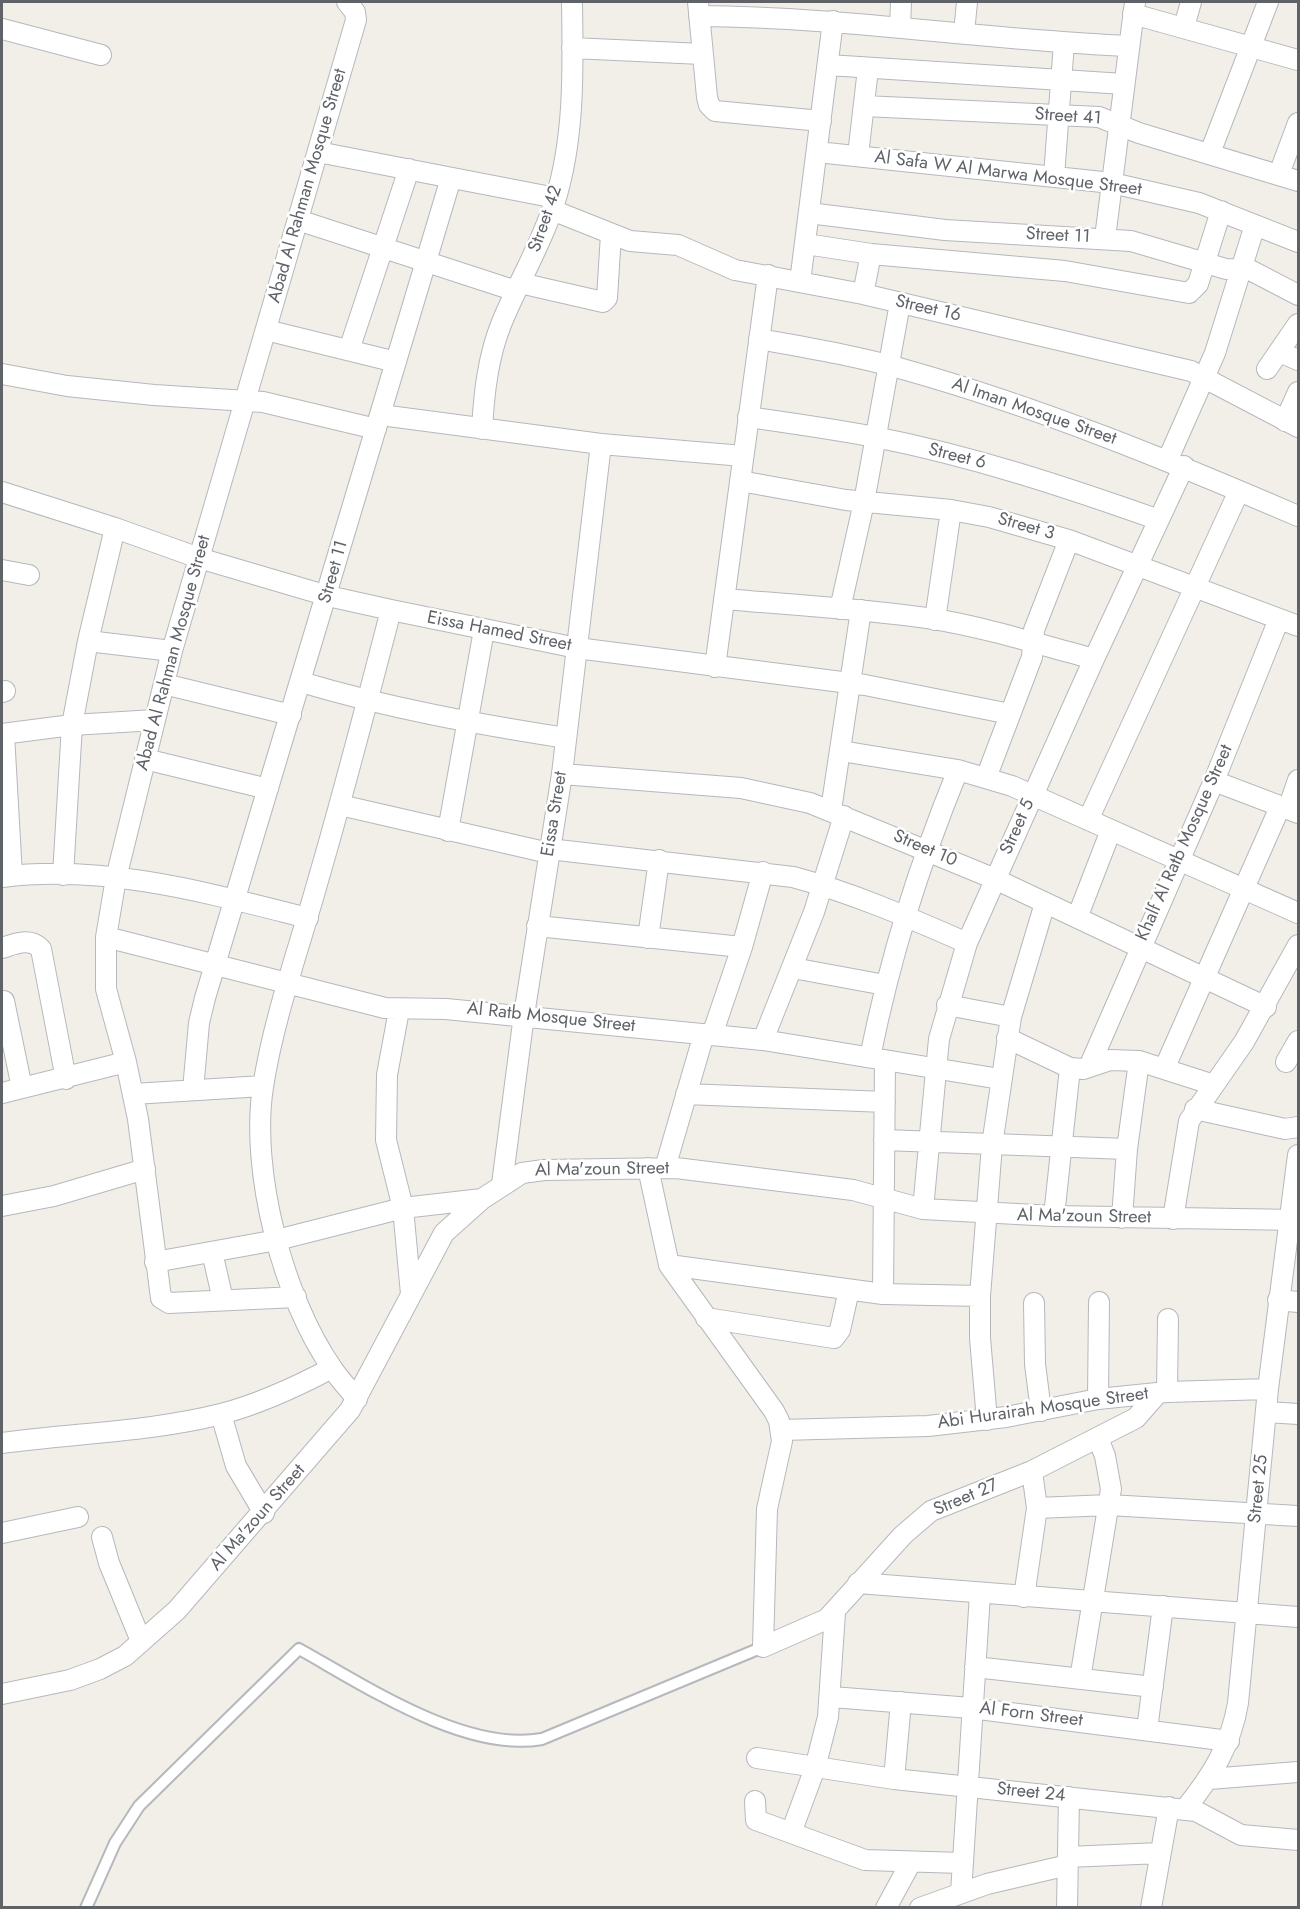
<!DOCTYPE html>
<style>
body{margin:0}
#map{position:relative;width:1300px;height:1909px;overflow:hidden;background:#f1efe8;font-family:Jost,sans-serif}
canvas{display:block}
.frame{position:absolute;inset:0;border:3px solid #5f6368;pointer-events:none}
</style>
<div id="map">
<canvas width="1300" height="1909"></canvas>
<div class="frame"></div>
</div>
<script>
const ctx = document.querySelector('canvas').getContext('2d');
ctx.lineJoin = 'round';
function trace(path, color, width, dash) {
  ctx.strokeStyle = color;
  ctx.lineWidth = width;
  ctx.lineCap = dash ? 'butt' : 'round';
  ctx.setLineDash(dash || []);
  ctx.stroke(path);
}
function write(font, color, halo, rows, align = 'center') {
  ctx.font = font + ' Jost,sans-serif';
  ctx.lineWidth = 5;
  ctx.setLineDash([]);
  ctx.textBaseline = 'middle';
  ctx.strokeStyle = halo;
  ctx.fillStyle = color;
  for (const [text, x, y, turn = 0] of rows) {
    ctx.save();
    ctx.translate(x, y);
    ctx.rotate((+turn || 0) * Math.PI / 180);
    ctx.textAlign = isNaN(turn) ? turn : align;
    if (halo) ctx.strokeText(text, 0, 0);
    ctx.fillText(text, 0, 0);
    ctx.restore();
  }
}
const lane = new Path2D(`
 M86,1908l29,-65 24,-37 160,-157c65,36 166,104 243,90l221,-92`);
const street = new Path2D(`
 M698,2l9,95 2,8 6,6 106,10
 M1133,14l165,46
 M699,16c144,1 287,24 430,30
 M1184,27l7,-25
 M900,28l1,-26
 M2,29l99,26
 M964,33l3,-31
 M572,48l130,6
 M828,65l296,19
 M864,106l235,11 40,16 159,48
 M318,152l238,46
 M817,152l295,31 87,20 99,39
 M1210,153l58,-151
 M858,155l10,-86
 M1279,174l19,-51
 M1054,176l10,-133
 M552,210l78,31 48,4 57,25 128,24 328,77 107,56
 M809,213l136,17 186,11 95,28 24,1 48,25
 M298,220l218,71
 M1105,238l30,-236
 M806,244l65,10 194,17 124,22 9,-9 23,-73
 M800,282l33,-261
 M520,283l83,19 4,-4 4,-64
 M863,294l8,-40
 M266,330l130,32
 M759,339c49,9 99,17 147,31 135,38 264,91 392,146
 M349,350l60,-181
 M1280,352l18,8
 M1267,369l31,-45
 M2,374l65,12 87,9 109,7 113,27
 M381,415l220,29 142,12
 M748,417c42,6 85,12 127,20 97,19 191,50 284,83
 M1285,421l13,-29
 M482,429c2,-36 6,-73 20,-107 17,-41 40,-79 53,-121 20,-64 18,-134 17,-199
 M1168,459l47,-106 40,-128
 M740,481l106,19 105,10 38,7 80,23 229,86
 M2,492l113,36 84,30 129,38 63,14 186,38 288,37 145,29
 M2,570l27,5
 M724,599c70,6 141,10 210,20 54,9 107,26 160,40
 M840,609l24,-107 36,-199
 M935,620l16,-110
 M88,641l84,10
 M715,667l53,-392
 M301,682c87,26 175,42 265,56
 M164,684l127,31
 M2,692l3,-1
 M2,734l70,-9 83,-5
 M4,734l8,142
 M841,751l117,19 54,16 286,127
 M145,759l123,30
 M562,774l179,14 69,15 185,76 271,128
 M986,778l46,-121 2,-27 35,-90
 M1214,781l84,32
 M340,805l209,48
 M1288,809l10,-29
 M831,810l30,-200
 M1088,820l151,-329
 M448,831l36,-201
 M549,849l244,28c60,16 117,41 174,66
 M63,875l9,-150 16,-84 27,-113
 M2,877c103,-13 206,16 306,41
 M1077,918l34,-88
 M537,926l205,21
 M106,937l279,71 61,1 317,31 237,39
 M648,938l11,-78
 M2,948c13,-4 28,-11 39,1l25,130
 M793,968l92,17
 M4,1001l18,87
 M947,1005l64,12
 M399,1010l-12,65 -1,65 17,68 8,86
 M712,1035l30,-88 21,-75
 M1007,1038l63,30 13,1 27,-9 29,1 75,24
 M763,1040l51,-128 30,-96
 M870,1057c21,-103 48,-189 88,-287
 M1286,1062l12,-21
 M1089,1067l125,-286 65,-162
 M1165,1067l115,-260
 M193,1090l6,-67 6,-25 246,-820
 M2,1093l124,-31
 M133,1094l130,-8
 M686,1094l199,8
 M1195,1109l90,20 13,-2
 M884,1140l243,9
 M648,1168l21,97 105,146 5,10 3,20 -15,68 -4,138 64,-28 76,-84 28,-24 101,-40 104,-53 22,-25
 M665,1168l39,-134
 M502,1184l22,-169 38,-241 39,-330
 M2,1206l52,-10 91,-27
 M923,1209l16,-170 28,-96 127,-284 90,-193
 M1054,1216l16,-148
 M1122,1218l5,-69 12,-88
 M1173,1219l16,-98 55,-79 54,-97
 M212,1252l11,48
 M155,1262l122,-22 126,-32 79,-9
 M669,1265l214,29 97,2
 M883,1294l2,-234
 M296,1297l-127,6 -8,-5 -23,-179 -12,-57 -20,-73v-52l10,-59 56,-227 184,-631 -1,-8 -8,-10
 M1278,1300l20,2
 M1034,1303l1,61 6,47
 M706,1318l128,20 6,-8 9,-40
 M1167,1392l1,-73
 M357,1399c-8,-10 -18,-20 -25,-31 -49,-70 -82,-197 -69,-281 11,-71 37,-141 56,-210 26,-89 49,-178 72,-267
 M1098,1399l1,-97
 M1267,1412l31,2
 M221,1414l15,52 28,47
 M987,1420l-7,-82v-42l12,-151 19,-128 34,-114
 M781,1430l147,-4 78,-9 92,-18 69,-7 101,-3
 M2,1443c72,-10 148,-11 219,-29 39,-10 75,-27 111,-46
 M1037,1508l72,-3 189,11
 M2,1533l76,-16
 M102,1537l7,26 32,78
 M858,1583l440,34
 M1024,1597l13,-89 -5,-37
 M975,1667l178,20
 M1080,1679l31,-190 -6,-33 -7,-18
 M2,1694l68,-14 30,-11 25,-13 52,-46 173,-200 94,-177 38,-34 40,-26 22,-3 132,-2 177,22 70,19 131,7 244,4
 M832,1697l139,11 258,33
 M1147,1730l16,-124
 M757,1758l137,21 302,32 45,24 57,5
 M894,1779l7,-77
 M1209,1779l89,-7
 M755,1801l1,19 109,40 97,3
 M1185,1809c27,-33 46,-64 53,-106l30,-314 30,-234
 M791,1833l24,-65 13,-51 7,-105
 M1068,1857l92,-4
 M961,1893l19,-299
 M886,1908l25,-46
 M920,1908l67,-24 81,-19
 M1067,1908l2,-111
 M1151,1908l18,-101`);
trace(lane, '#b5b8bc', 14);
trace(street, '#b5b8bc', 22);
trace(lane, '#fff', 10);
trace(street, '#fff', 20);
write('18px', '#5f6368', '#fff', [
 ["Street 41",1068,117,4],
 ["Al Safa W Al Marwa Mosque Street",1008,174,7],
 ["Abad Al Rahman Mosque Street",308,186,-74],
 ["Street 42",546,219,-71],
 ["Street 11",1058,236,3],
 ["Street 16",928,309,13],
 ["Al Iman Mosque Street",1034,412,19],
 ["Street 6",957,457,14],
 ["Street 3",1026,527,16],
 ["Street 11",334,572,-74],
 ["Eissa Hamed Street",499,632,11],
 ["Abad Al Rahman Mosque Street",174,653,-75],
 ["Eissa Street",555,814,-81],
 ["Street 5",1018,827,-66],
 ["Khalf Al Ratb Mosque Street",1185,843,-66],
 ["Street 10",925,849,23],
 ["Al Ratb Mosque Street",551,1018,6],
 ["Al Ma'zoun Street",602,1170,-1],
 ["Al Ma'zoun Street",1084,1217,1],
 ["Abi Hurairah Mosque Street",1043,1409,-8],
 ["Street 25",1259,1489,-84],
 ["Street 27",966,1498,-23],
 ["Al Ma'zoun Street",258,1518,-49],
 ["Al Forn Street",1031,1715,7],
 ["Street 24",1031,1793,6]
]);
</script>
